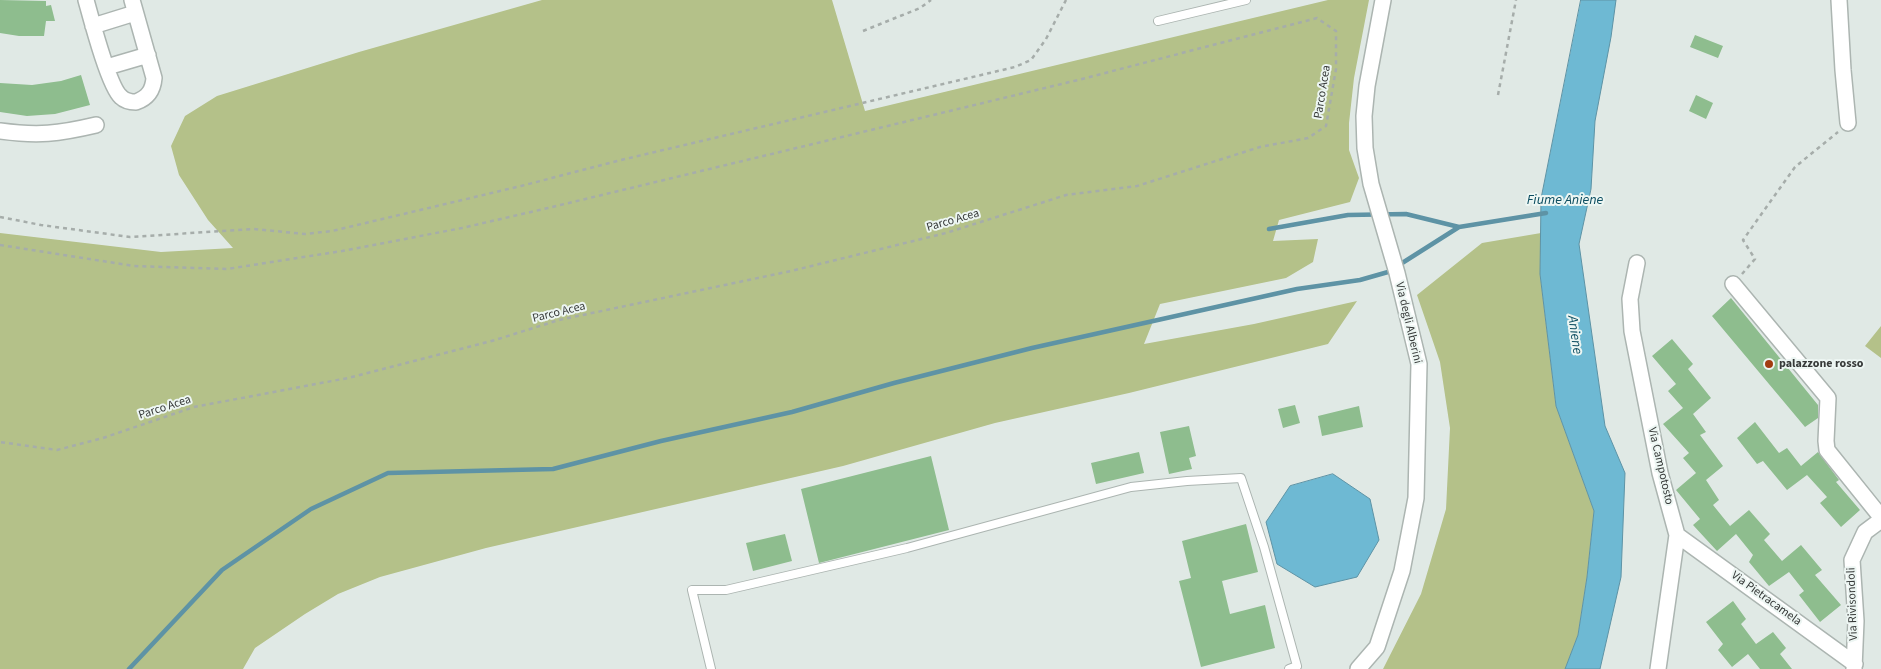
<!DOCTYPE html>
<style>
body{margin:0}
canvas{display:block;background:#e0e9e5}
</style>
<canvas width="1881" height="669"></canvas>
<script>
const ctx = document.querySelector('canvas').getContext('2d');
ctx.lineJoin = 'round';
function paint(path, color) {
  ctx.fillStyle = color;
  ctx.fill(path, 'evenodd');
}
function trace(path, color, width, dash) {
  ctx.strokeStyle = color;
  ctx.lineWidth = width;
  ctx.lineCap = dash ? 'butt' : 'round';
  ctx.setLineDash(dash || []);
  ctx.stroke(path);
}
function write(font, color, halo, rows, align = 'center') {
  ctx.font = font + ' "Source Sans 3",sans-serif';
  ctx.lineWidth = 4;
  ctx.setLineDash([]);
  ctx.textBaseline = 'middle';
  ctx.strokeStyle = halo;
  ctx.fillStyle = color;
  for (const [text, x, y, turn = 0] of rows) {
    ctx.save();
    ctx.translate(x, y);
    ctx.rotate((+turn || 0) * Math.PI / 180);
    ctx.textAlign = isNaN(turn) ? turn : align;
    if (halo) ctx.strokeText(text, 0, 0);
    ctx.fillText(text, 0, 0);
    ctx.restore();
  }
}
paint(new Path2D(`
 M542,0h290l33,111 463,-111h41l-15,78 -5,45v27l10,28 -9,24 -71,18 -6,21 45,-2 -5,23 -27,16 -126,26 -16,40 110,-20 103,-23 -29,43 -199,49 -134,30 -152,43 -357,82 -106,29 -42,17 -33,20 -50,34 -12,21h-243v-436l161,19 72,-4 -25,-28 -29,-45 -8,-29 14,-30 32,-20 142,-44z
 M1541,233l-1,41 16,132 38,105 -7,66 -9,58 -13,34h-182l38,-75 25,-85 4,-81 -10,-66 -23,-67 65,-52z
 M1881,326v32l-16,-12z`), '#b4c189');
const water = new Path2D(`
 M1581,0h35l-5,37 -16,84 -4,68 -12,55 26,182 20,47 -4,104 -21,92h-35l13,-34 9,-58 7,-66 -38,-105 -16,-132 1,-75z
 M1333,474l37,25 9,41 -22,37 -42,10 -38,-23 -11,-42 24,-36z`);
paint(water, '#6eb9d3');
trace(water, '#5e93a5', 1);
trace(new Path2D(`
 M1269,229l79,-14 58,-1 53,13
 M129,669l93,-99 89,-61 77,-36 165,-4 108,-28 131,-29 102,-29 138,-35 265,-59 63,-9 28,-8 71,-45 87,-14`), '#5e93a5', 4.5);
paint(new Path2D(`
 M0,0l46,1v5l5,-1 4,16h-9l-2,15h-25l-19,-3z
 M1695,35l28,11 -5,12 -28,-11z
 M81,75l9,30 -35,9 -28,2 -27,-4v-29l32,2 29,-4z
 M1696,95l17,8 -7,16 -17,-8z
 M1731,298l87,107v13l-13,9 -93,-111z
 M1672,339l21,25 -5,5 23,29 -18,16 13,18 -6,3 23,31 -17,14 13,20 -6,5 17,21 19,-16 21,24 -6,6 18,21 19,-16 21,25 -7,5 26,30 -21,17 -21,-27 5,-4 -15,-19 -20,14 -20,-24 4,-7 -17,-21 -19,17 -24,-26 7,-6 -24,-29 20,-17 -13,-15 6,-5 -26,-29 20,-16 -15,-17 8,-7 -24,-28z
 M1295,405l5,18 -17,5 -5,-19z
 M1359,406l4,21 -41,9 -4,-20z
 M1755,422l24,31 8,-5 14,18 17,-14 21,28 -3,2 24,28 -19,17 -21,-24 7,-6 -20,-22 -20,15 -24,-29 -6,3 -20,-26z
 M1189,426l7,30 -7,2 3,11 -23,5 -9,-42z
 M1139,452l5,21 -48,11 -5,-21z
 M931,456l18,74 -130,33 -18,-74z
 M1246,524l12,48 -36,9 8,33 35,-9 10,43 -74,19 -22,-86 12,-3 -9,-37z
 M785,534l7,27 -39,10 -7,-28z
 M1733,601l13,18 -5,5 15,20 17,-12 13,16 -6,6 12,15h-32l-12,-15 -16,13 -14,-17 5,-6 -17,-22z`), '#8ebd8e');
const lane = new Path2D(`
 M1158,21l88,-21
 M711,669l-19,-79h34l181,-42 224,-61 56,-6 54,-3 23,69 33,119 -8,3`);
const street = new Path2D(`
 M86,0c5,18 23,87 35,97 4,4 10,5 15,5 12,-4 17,-12 18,-24l-22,-78
 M1839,0l4,70 5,53
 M93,26l42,-13
 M107,67l41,-12
 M0,131c38,5 58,3 96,-6
 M1637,263l-7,36 2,32 28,142 17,62 -19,134
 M1733,284l95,114 -2,43 1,9 54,67
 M1677,535l178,129
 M1358,669l19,-22 25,-76 14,-73 3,-134 -22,-91 -26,-89 -6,-36 -1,-32 3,-30 16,-86
 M1854,669l2,-48 -4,-61 13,-28 16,-12`);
trace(lane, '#acb5b1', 10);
trace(street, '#acb5b1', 18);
trace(new Path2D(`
 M863,31l57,-23 11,-8
 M1498,95l18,-95
 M0,217l41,8 89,12 124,-8 51,5 27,-3 189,-45 100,-26 394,-93 16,-7 15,-21 20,-39
 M0,245l134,21 93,3 115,-18 120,-23 86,-20 530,-128 239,-62 19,13v38l-10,57 -18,12 -48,9 -123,39 -71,9 -120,38 -155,38 -232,49 -64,20 -147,38 -154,29 -91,31 -46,12 -57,-8
 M1742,274l13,-15 -12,-19 52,-73 43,-35`), '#a6adaa', 2.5, [4, 4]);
trace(lane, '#fff', 8);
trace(street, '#fff', 15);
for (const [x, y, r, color] of [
 [1769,364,5,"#a23c10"]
]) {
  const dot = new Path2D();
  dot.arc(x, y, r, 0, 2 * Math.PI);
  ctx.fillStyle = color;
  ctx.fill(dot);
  trace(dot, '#edf6f3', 2);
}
write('12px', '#373a39', '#edf6f3', [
 ["Parco Acea",1323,92,-81],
 ["Parco Acea",953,221,-16],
 ["Parco Acea",559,313,-14],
 ["Via degli Alberini",1408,323,77],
 ["Parco Acea",165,408,-18],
 ["Via Campotosto",1660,466,77],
 ["Via Pietracamela",1766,599,36],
 ["Via Rivisondoli",1853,604,-92]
]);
write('bold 12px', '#373a39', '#edf6f3', [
 ["palazzone rosso",1779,364]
], 'left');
write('italic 14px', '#0d4e61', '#edf6f3', [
 ["Fiume Aniene",1565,201],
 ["Aniene",1574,335,82]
]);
</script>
